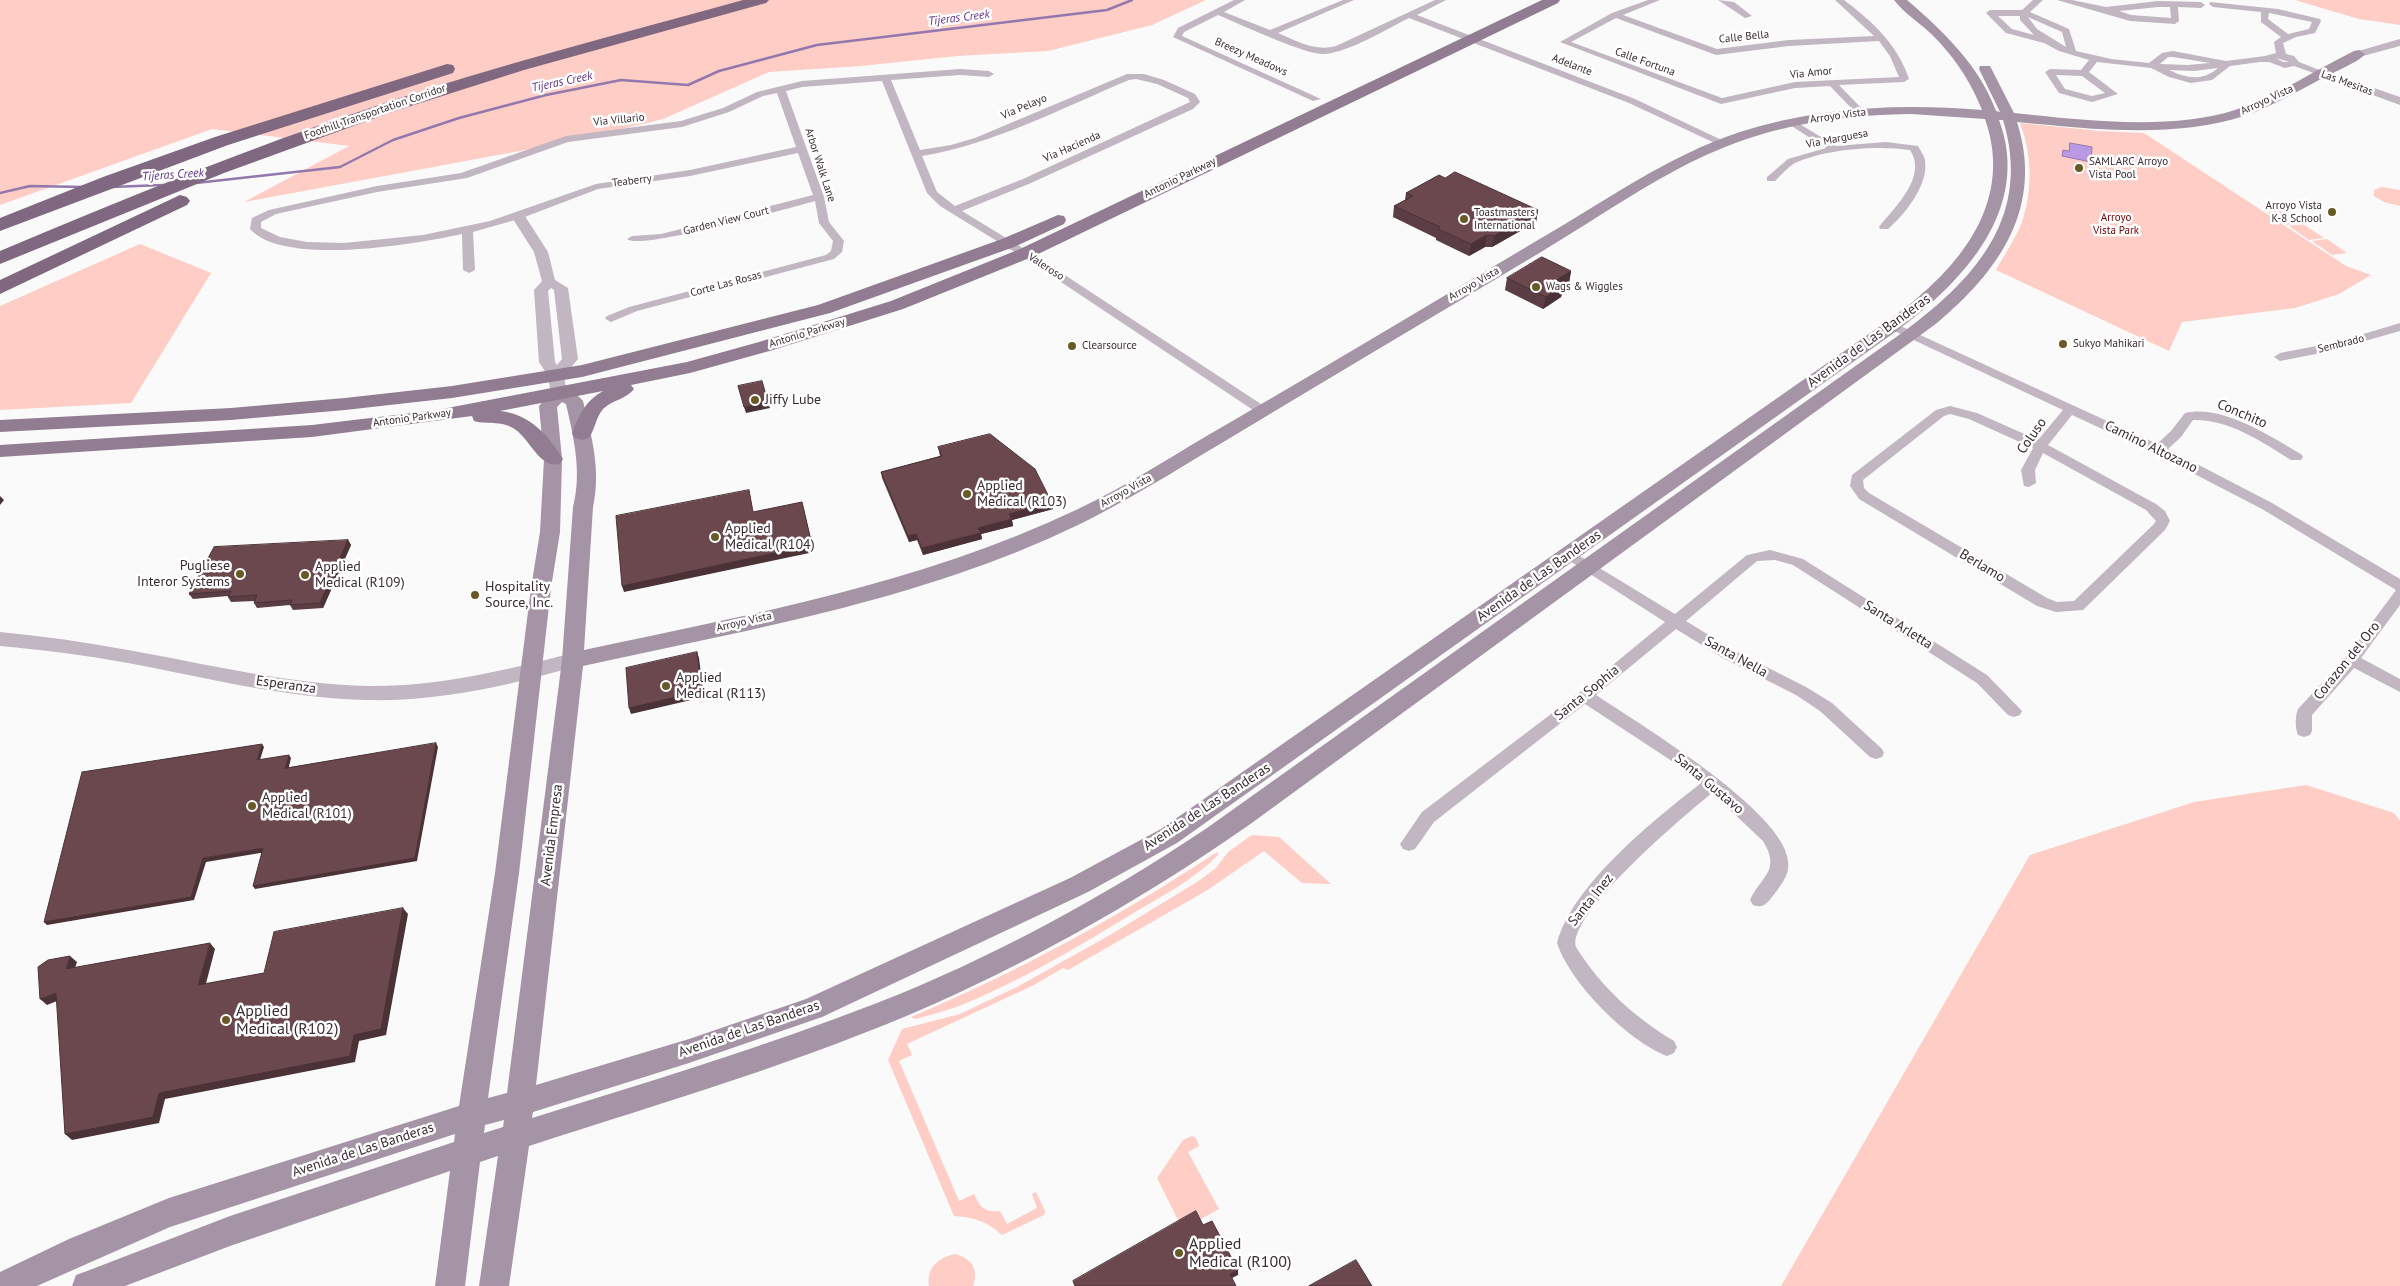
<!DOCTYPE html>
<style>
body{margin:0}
canvas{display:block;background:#fafafa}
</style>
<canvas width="2400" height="1286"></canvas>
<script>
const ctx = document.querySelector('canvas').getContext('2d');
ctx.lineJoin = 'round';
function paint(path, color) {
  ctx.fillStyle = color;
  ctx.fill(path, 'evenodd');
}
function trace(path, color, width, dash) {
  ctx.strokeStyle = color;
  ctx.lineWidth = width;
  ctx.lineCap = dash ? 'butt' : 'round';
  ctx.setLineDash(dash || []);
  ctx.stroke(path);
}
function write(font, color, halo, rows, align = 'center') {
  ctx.font = font + ' "PT Sans",sans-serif';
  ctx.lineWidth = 5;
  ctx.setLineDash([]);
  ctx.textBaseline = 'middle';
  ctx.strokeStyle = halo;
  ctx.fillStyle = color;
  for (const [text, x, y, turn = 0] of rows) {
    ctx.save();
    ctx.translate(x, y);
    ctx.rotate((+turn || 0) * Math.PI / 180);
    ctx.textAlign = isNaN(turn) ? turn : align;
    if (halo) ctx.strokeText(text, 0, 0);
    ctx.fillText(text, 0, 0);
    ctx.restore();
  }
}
paint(new Path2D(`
 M0,0h1206l-54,25 -104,26 -91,5 -96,10 -92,6 -106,47 -95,23 -324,60 105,-56 -137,-17 -212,76z
 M2295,0h105v25l-41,-6z
 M2020,123l80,8 44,2 202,133 25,9 -32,19 -44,14 -113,14 -13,29 -173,-81c8,-15 20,-32 26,-48 11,-33 10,-67 -2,-99z
 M2382,187l18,3v16l-16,-4 -10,-6v-6z
 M2281,210l20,13 -14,2 -20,-13z
 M2303,224l21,14 -15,2 -20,-14z
 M2327,239l20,14 -15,2 -20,-14z
 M140,244l71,29 -80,130 -131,7v-104z
 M2306,785l88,28 6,8v465h-619l249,-431 164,-53z
 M1252,835l27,2 52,47 -29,-1 -38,-32 -58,40 -138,79 -5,-2 -29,17 -127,59 5,11 -13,6 60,140 15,-7c6,13 10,19 26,17l7,13 30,-16 -5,-14 4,-2 9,19 -1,4 -42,20c-14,-13 -28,-18 -48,-19l-66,-156 14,-31 58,-15 57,-27 93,-52 87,-53 19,-14 12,-16z
 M1217,852l1,3c-23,24 -53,39 -81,56 -57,35 -116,70 -178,95 -14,5 -29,9 -44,13l-4,-2c107,-45 209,-101 306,-165z
 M1192,1136l4,2 3,8 -11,6 31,57 -18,10 -4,-6 -18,9 -22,-44 26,-38z
 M955,1254c17,5 24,15 18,32h-44c-3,-18 10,-29 26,-32z`), '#fecdc5');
const water = new Path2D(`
 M2070,143l22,4 -1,15 -29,-6 1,-6 6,1z`);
paint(water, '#ba99e4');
trace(water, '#9378ae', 1);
trace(new Path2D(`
 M196,183l144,-16 53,-27 66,-22 87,-23 75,-15 67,5 31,-14 98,-26 290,-35 25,-10
 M111,187l52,-2
 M0,193l30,-7 53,1`), '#9378ae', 2.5);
paint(new Path2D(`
 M1234,0h11l-21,12 46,18 73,-30h11l-76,33c19,8 37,19 58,13l99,-46h11l-29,15 218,84 93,44 -1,2h-8l-90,-42 -220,-85c-22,11 -60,34 -84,36 -18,2 -87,-31 -107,-39l-34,17 -2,4 139,63 -8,2 -140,-64 5,-9z
 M1648,0h12l-37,15 94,34 72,-9 85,-4 -39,-36h9c28,21 54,45 65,79l-5,3 -65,3 25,26 -5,3 -3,-1 -26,-27 -35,2 -74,16 -161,-62 52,-29zM1616,18l100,37 73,-9 90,-5 11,15 9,21 -104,5 -73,16 -151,-56z
 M1718,0l16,2 18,14 -7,2z
 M2033,0h10l-13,12 39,17 7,22 35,8 38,4 13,-10 11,-2 53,10 39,-5 11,-3 -2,-11 7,-5 -20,-15v-10l-48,-5 -4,-3 1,-2 68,7 42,10 1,2 -6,12 -19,4 -13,6 3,11 8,2 5,6 28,11 -5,3 -28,-10 -9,2 -16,-6h-9l-30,4 -18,14 -21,3 -22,-6 -18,-9 -54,-6 -8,10 29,22 -26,8 -33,-9 -14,-21 5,-3 31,1 8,-10 -30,-9 -15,-8 -38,-10 -20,-20 4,-3h32zM2269,13l43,9 -3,7 -21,5 -20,-15zM1998,16h22v4l14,15 -22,-6zM2028,17l34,15 4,15 -29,-18zM2168,57h5l37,6 -22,2 -28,-1zM2276,58l13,4h-6zM2218,68c-16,14 -32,10 -49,2l25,1zM2056,75l26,1 23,17 -13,3 -27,-7z
 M2057,0h15l34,7 52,-6 43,1 4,3 -4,3 -23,-1 1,14 -4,3 -45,-3zM2158,7h12l1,11 -40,-3 -12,-4z
 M960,69l29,2 5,3 -5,3 -29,-2 -69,5 29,70 31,-5 24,-7 152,-64h17l20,6 31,14 5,8 -7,7 -162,74 -69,28 77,47 228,150 2,3 -2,3h-8l-228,-152 -91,-56 -13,-13 -45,-112 -80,6 -16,4 38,106 5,25 15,19 -2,11 -8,7 -197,52 -26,11 -4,-2 -2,-2 2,-2 22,-9 197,-52 5,-4 2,-10 -14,-18 -4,-22c-26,7 -176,50 -188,38l5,-3 29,-2 152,-39 -15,-42 -108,23 -92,13 -76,29 -49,14 2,38 -6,3 -6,-3 -1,-36c-46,10 -178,33 -212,-5l2,-11 17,-8 108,-24 84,-13 105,-37 115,-15 42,-13 34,-16 45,-11zM1136,79l21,5 31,14 2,4 -167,77 -68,27 -18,-14 -15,-36c72,-12 140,-48 207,-76zM777,93l19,54 -106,23 -94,14 -106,37 -67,14 -79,8 -37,-1 -27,-5 -19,-9v-6l15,-8 101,-22 90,-14 101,-36 114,-15 47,-15 34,-16z
 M1793,120l43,26 50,-4 32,4c2,4 6,9 7,14 4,25 -20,54 -37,69h-8l-1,-2c15,-19 49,-50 31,-77 -32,-5 -85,-1 -115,13 -8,5 -14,12 -20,18h-8v-4l21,-18 38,-11 -36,-23 -2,-2z
 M1892,322l265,122 14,-13 14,-18c37,-9 85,23 116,41l2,3 -2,3h-10c-29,-18 -62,-41 -98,-40l-12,17 -13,12 104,54 128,76v26l-39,53 39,21v13l-46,-24 -42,47v16l-2,4 -6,2 -6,-2c-3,-7 -3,-19 0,-26l49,-53 49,-66 -134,-81 -108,-56 -82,-38 -24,30 108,59 9,7 5,10 -5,9 -82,80 -27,2 -19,-6 -178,-107 -9,-13 2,-11 84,-65 14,-4 27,7 61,27 25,-30 -175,-82 -2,-2zM1950,414l19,5 64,29 -12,22 3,16 5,1 7,-4 -1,-13 8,-17 103,57 10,11 -2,3 -80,77 -17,1 -10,-4 -178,-105 -5,-5 -1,-8 81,-64z
 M2400,323v8l-74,21 -46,9 -6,-4 6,-4 57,-11z
 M1570,550l105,64 72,-59 23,-5 33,9 184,116 35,36 -2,4 -6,2 -6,-2 -31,-32 -184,-118 -18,-5 -18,1 -71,60 47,29 73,37 26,16 50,46 2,4 -2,4 -6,2 -6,-2 -50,-46 -24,-16 -73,-37 -47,-29 -80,66c42,28 188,116 192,166 2,12 -5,21 -12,31 -7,8 -11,18 -23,13l-3,-5c12,-25 31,-29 13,-59l-51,-48c-25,20 -146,122 -136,154 25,40 58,70 98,94l3,6 -3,6 -7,3c-39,-15 -97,-73 -110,-113 16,-59 96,-122 144,-160l-20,-16 -96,-63 -151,118 -19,27 -6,2 -6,-2 -3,-5 22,-32 158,-120 85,-70 -100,-64 -2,-3 2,-3z`), '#c1b6c2');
paint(new Path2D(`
 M2400,39v7l-41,11 -6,-3 2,-2z
 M2322,70l78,27v8l-82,-30 -2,-2 2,-2z
 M518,212l5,1 25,39 7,28 13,8 10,71 -14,17 3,18 -8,5 -8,-5 -3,-18 -9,-14 -5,-72 8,-9 -8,-29 -23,-36zM551,288l3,2 8,69 -5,6 -2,-3 -7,-71z
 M0,632c43,4 85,10 128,18 79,14 159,34 240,36 69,1 138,-16 205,-33l7,2 2,5 -2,5c-68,20 -142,37 -213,35 -81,-2 -160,-22 -239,-37 -43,-8 -85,-13 -128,-17z`), '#c1b6c2');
paint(new Path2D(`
 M1894,0h13c36,31 72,65 89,111l4,1 -21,-43 1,-3h10l24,47c67,7 156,18 221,-3 42,-14 80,-40 119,-59l5,-1 6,4c-7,9 -34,19 -46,26 -24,13 -49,27 -75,36 -72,23 -153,13 -227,6 27,85 -17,148 -80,201l-688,502c-99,69 -205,130 -315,179 -131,58 -270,98 -405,142l-20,140h-30l19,-130 -18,6 -15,124h-30l15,-115 -220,75 -105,40h-53l4,-11 11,-4 143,-55 224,-74 1,-8 -285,93 -133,59h-37v-14l69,-33 100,-41 290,-92 36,-233 36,-285 9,-56 4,-73 -5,-53 14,-16c9,-2 24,3 30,11 9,36 18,70 10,106l-9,143c168,-36 336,-66 492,-140 53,-25 102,-58 153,-87 103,-60 206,-122 309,-183 66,-38 129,-84 202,-108 78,-25 160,-29 242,-22 -11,-29 -31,-58 -54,-79 -11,-10 -25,-19 -34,-31zM1911,114l74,5c31,88 -32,156 -99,203l-725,507 -91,49 -264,121 -117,40 -153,46 47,-419c173,-38 352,-68 511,-149 50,-26 97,-56 146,-85 83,-50 167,-100 251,-150 33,-20 67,-40 100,-61 43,-27 86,-55 134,-74 59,-24 123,-32 186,-33zM1999,120h4c29,95 -26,157 -97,210l-699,498c-103,69 -215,130 -330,175 -113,44 -229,79 -345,115l1,-6 156,-49 133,-46 266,-125 89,-49 721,-513c66,-49 134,-122 101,-210zM562,402l4,2c8,35 16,68 7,103l-11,153 -55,433 -19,5 31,-225 32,-285 9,-56 2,-73 -5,-52zM504,1120l-1,7 -19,6 1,-8z`), '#a594a6');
paint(new Path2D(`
 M1542,0h18l-2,3 -526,254 -129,52 -130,41 -83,23 -59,12 3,4c-7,10 -22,11 -31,20 -7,8 -8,20 -14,29l-7,2 -7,-2 -3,-4c6,-18 14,-34 31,-43l-103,20c30,3 48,24 63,48l-3,5c-20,5 -29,-23 -44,-34 -13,-10 -27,-5 -42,-9l-2,-5 -160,21 -312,20v-12l312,-20 125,-15 250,-48 72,-20 132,-41 129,-52z
 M1058,215l6,1 2,4 -2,4 -50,23 -184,66 -248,64 -130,21 -107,12 -114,10 -231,12v-12l231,-12 114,-10 107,-12 130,-21 236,-60 184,-66z`), '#917c91');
paint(new Path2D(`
 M743,0h26l-3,3 -242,67 -135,43 -165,60 -224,91v-13c124,-52 248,-103 376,-145 121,-41 244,-72 367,-106z
 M447,64l6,1 2,4 -2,4 -225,72 -228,86v-13l103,-41 112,-40z
 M180,195l7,2 3,4 -3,4 -187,89v-14z`), '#7f6880');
paint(new Path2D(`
 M1445,178l93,32 -2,12 -44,25h-7l-16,9 -33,-16v-2l-43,-21 1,-11 11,-6 1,-7z
 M1571,271l-2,12 -5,3 -3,11 -18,12 -38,-19 2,-12z
 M938,447l115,62 -41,11 1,6 -32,8 1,5 -59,16 -6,-15 -8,2 -27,-64 -1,-6 59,-16z
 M348,540l3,5 -28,63 -30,2 -3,-5 -33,3 -3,-5 1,-2 -24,1 -3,-5v-1l-35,3 -4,-5z`), '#5b3e43');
paint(new Path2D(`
 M1538,210l-2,12 -44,25 2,-11z
 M1487,235l-2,12 -16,9 2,-12z
 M1571,271l-2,12 -5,3 -3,11 -18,12 3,-12 9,-16z
 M768,402l2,6 -24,5 -2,-6z
 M0,496l4,4 -4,5z
 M802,502l12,50 -190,40 -2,-6z
 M1052,503l1,6 -41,11 1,6 -32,8 1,5 -59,16 -1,-7 56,-20 31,-14z
 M916,534l1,6 -8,2 -1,-6z
 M348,540l3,5 -28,63 -3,-5z
 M697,652l2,6 5,39 -73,17 -2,-6z
 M436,743l2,4 -21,114 -162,28 -2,-3z
 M262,744l2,3 -5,16 -2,-3z
 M289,755l2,3 -3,13 -3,-3z
 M263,848l3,4 -60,10 -12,38 -147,25 -3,-3 159,-64z
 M403,908l5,6 -22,121 -27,6 -4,21 -190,37 -6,24 -87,17 -7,-6 94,-41 195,-58z
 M210,943l5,6 -11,42 -6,-6z
 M70,956l7,6 -4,12 -7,-5z
 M56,993l6,6 -15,6 -7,-6z
 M1238,1270v5l-8,4v-5z`), '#4a3237');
const building = new Path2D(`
 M1455,172l83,38 -44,26 -7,-1 -16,9 -33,-15 2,-2 -46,-21 19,-10 -7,-3 33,-18 6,3z
 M1542,257l29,14 -16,10 9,4 -18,12 -39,-19z
 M762,381l6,21 -24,5 -6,-21z
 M990,434l45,35 17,34 -43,11 3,5 -34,9 3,5 -59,15 -6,-14 -8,2 -27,-64 61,-16 -4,-9z
 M749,490l4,22 49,-10 10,43 -190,41 -6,-70z
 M348,540l-28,63 -30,2 2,-5 -38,3 3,-8 -29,2 3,-6 -42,3 25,-47z
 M697,652l5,39 -73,17 -3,-40z
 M436,743l-21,115 -162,28 10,-38 -60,10 -12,39 -147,25 38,-150 180,-28 -5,16 32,-5 -4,13z
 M403,908l-22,121 -27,6 -4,21 -191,37 -6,24 -88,17 -9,-141 -16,6 -2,-32 10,-7 22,-4 -4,13 144,-26 -12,42 66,-12 10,-41z
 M1196,1211l7,14 9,-4 26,49 -8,4 6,12h-161l-2,-5z
 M1356,1260l16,26h-63z`);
paint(building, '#6a484e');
trace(building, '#4a3237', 1);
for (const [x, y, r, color] of [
 [2079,168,5,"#685926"],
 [2332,212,5,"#685926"],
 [1464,219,5,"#685926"],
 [1536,287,5,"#685926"],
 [2063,344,5,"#685926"],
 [1072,346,5,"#685926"],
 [755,400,5,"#685926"],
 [967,494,5,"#685926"],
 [715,537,5,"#685926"],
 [240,574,5,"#685926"],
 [305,575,5,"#685926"],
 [475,595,5,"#685926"],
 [666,686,5,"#685926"],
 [252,806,5,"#685926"],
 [226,1020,5,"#685926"],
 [1179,1253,5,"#685926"]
]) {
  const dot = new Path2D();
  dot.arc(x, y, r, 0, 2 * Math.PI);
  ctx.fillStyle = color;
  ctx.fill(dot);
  trace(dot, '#fff', 2);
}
write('11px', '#382b31', '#fff', [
 ["Calle Bella",1744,37,-6],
 ["Breezy Meadows",1251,57,24],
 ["Calle Fortuna",1645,62,20],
 ["Adelante",1572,65,21],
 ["Via Amor",1811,73,-6],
 ["Las Mesitas",2347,83,20],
 ["Arroyo Vista",2267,100,-25],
 ["Via Pelayo",1024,107,-23],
 ["Foothill Transportation Corridor",375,112,-19],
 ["Arroyo Vista",1838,116,-8],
 ["Via Villario",619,120,-6],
 ["Via Marguesa",1837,139,-11],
 ["Via Hacienda",1072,147,-24],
 ["Arbor Walk Lane",820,165,72],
 ["Antonio Parkway",1180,178,-26],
 ["Teaberry",632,181,-7],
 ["Garden View Court",726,221,-14],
 ["Valeroso",1046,267,33],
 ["Corte Las Rosas",726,284,-15],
 ["Arroyo Vista",1474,284,-30],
 ["Antonio Parkway",807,333,-17],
 ["Sembrado",2341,344,-14],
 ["Antonio Parkway",412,418,-8],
 ["Arroyo Vista",1126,491,-29],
 ["Arroyo Vista",744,622,-13]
]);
write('11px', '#382b31', '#fff', [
 ["SAMLARC Arroyo",2089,162],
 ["Vista Pool",2089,175],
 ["Arroyo Vista",2322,206,"right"],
 ["K-8 School",2322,219,"right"],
 ["Toastmasters",1474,213],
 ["International",1474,226],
 ["Wags & Wiggles",1546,287],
 ["Sukyo Mahikari",2073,344],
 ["Clearsource",1082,346]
], 'left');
write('11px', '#700000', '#fff', [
 ["Arroyo",2116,218],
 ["Vista Park",2116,231]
]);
write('italic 12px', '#5d3188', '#fff', [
 ["Tijeras Creek",959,18,-7],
 ["Tijeras Creek",562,82,-12],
 ["Tijeras Creek",173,175,-4]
]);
write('14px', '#382b31', '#fff', [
 ["Avenida de Las Banderas",1869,341,-36],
 ["Conchito",2242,414,23],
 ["Coluso",2032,436,-55],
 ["Camino Altozano",2151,447,26],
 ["Berlamo",1982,566,31],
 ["Avenida de Las Banderas",1539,576,-35],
 ["Santa Arletta",1898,625,32],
 ["Santa Nella",1736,657,29],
 ["Corazon del Oro",2347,661,-51],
 ["Esperanza",286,685,8],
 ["Santa Sophia",1587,693,-39],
 ["Santa Gustavo",1709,784,40],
 ["Avenida de Las Banderas",1207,807,-33],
 ["Avenida Empresa",552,835,-83],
 ["Santa Inez",1591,900,-51],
 ["Avenida de Las Banderas",749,1029,-19],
 ["Avenida de Las Banderas",363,1150,-18]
]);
write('14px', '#382b31', '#fff', [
 ["Jiffy Lube",765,400],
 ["Applied",977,486],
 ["Medical (R103)",977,502],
 ["Applied",725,529],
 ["Medical (R104)",725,545],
 ["Pugliese",230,566,"right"],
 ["Interor Systems",230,582,"right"],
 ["Applied",315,567],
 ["Medical (R109)",315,583],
 ["Hospitality",485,587],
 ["Source, Inc.",485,603],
 ["Applied",676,678],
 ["Medical (R113)",676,694],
 ["Applied",262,798],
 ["Medical (R101)",262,814]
], 'left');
write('16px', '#382b31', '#fff', [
 ["Applied",236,1011],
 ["Medical (R102)",236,1029],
 ["Applied",1189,1244],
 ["Medical (R100)",1189,1262]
], 'left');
</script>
